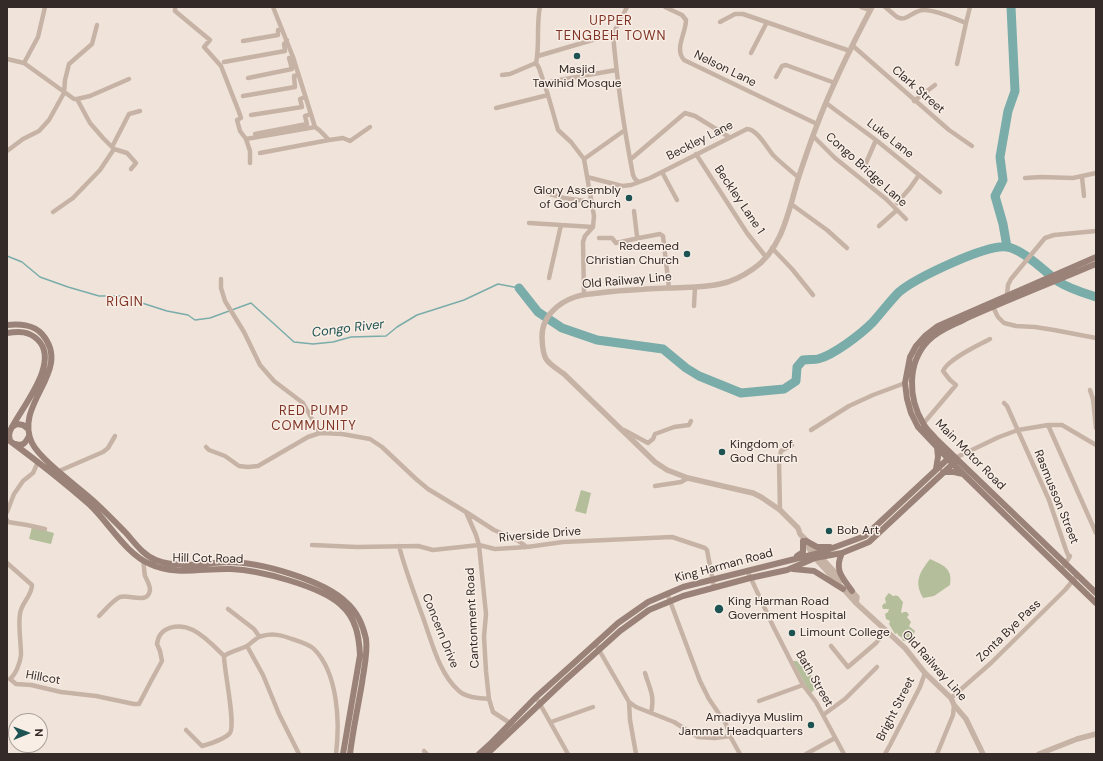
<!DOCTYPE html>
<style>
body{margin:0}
#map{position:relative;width:1103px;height:761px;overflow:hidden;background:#f0e4da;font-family:"DM Sans",sans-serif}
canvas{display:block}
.frame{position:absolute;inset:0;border:8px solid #342a27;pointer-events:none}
.north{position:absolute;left:8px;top:713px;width:40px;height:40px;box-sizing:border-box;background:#f8eee6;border:1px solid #aaa09a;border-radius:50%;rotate:89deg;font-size:11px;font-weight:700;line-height:16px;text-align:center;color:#342a27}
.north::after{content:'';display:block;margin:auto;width:14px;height:18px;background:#1e5353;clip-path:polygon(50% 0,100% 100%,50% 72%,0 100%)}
</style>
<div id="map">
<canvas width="1103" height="761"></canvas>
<div class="frame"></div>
<div class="north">N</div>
</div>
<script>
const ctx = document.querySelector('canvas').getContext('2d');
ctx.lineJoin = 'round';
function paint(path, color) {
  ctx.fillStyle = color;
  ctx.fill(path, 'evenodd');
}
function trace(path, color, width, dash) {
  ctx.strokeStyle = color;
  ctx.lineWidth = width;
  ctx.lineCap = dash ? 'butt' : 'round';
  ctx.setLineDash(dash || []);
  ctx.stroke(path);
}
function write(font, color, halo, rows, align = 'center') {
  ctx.font = font + ' "DM Sans",sans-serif';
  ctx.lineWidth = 3;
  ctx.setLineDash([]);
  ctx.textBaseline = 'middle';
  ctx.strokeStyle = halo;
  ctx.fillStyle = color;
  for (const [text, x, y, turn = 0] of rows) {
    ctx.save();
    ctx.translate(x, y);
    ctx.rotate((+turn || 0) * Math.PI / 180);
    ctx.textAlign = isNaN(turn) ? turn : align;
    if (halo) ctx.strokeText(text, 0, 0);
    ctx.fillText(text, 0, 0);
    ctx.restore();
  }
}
paint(new Path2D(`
 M581,490l10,3 -5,21 -11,-3z
 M32,527l22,6 -3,11 -22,-5z
 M930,559c13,6 23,9 20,26l-16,11 -11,2c-9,-16 -4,-25 7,-39z
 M889,593l4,3c6,-2 6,2 10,6l-2,10 1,1 2,-1h3l2,3 -2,2 4,5 -2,4 6,5 -2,5 1,5h-11l-1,-3 -4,-3 -1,-2 -2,1 -6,-10 1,-3 -4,-2 -1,-5 3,-2 1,-3h-6l-1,-3 2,-3 2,1 -1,-6 3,-4z
 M793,661h4l4,5 5,-3 5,11 3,16 -4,4z`), '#b4be9a');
trace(new Path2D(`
 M7,256l15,6 18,15 28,10 31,9h21l47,15 21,4 7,5 15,-2 41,-15 43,39 19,2 20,-2 18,-5 35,-1 11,-9 20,-12 47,-15 34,-16 21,4`), '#7aacaa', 1.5);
trace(new Path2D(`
 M1007,247l-4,-23 -8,-28 8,-16 -3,-23 8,-46 7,-20 -4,-84
 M519,288l19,24 24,16 35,12 66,9 23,19 13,8 42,17 43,-4 12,-8 1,-14 6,-7c5,-1 11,0 15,-1 16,-4 43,-25 55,-37 9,-10 17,-21 26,-30 17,-14 87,-48 108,-45 16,2 39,26 52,35 11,7 25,11 37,15`), '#7aacaa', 9);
trace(new Path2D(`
 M175,7v4l35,29 -6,7 17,19 18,46 2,6 -4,2 3,11 6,8 4,12v12
 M273,7l20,50 22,70c7,4 8,8 14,13l14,-2 7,3 20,-14
 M540,7c-4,18 0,38 -4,56l3,5 9,27 10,35 13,12 13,17 10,57 -1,11 -8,9 -2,6 1,53
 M665,7l17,8 4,5c0,13 -12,29 -2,40l133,64
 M861,7l9,3
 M885,7c4,3 8,7 12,10 10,6 16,-8 28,-7 15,1 28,8 41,13l-9,41
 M720,22l15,-8h8l107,37
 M966,23l4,-16
 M613,34c4,48 11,94 20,141l2,4 4,3
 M243,41l35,-6v-5l4,-1
 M853,46l96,84 23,16
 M751,53l16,-31
 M538,56l75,-22 14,-27
 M7,59l17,4 50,36h3l13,24 13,15 11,11 13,4 9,10 -5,6
 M224,62l61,-11 -1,-7 3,-4
 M24,63l14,-26 7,-30
 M502,75l8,-1 26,-11
 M776,77l6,-11 4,-1 49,18
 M248,78l44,-9 -3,-11 4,-1
 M543,83l73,-13
 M243,96l52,-9 -1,-11 4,-1
 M77,99l13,-3 39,-17
 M914,101l21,-16
 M826,103l50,37 64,52
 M496,108l52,-13
 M251,115l51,-8 -2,-8 5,-2
 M255,134l52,-10 -2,-8 5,-2
 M813,136l22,22 51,41 20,20
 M246,139l69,-12
 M112,147l17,-33 11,-3
 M7,151l16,-12 16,-8 10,-11 15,-27 1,-13 4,-16 23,-20 5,-19
 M260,153l69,-13
 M696,154l51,79 19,24
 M584,159l41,-29
 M631,159l54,-46 10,3 34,21
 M866,163l10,-23
 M662,172l15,28
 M587,177l35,9 9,-1 19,-7 97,-49c10,0 20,19 26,26 8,8 17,15 26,23
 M1082,177l2,19
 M1025,178l16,-1 32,1 23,-5
 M536,190l28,8 28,4
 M897,203l13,-15 9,-13
 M791,204l36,26 20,18
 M634,211l3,25 2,2 21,-4 3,2 6,52
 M53,212l20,-14 27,-28 14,-21
 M529,223l64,4
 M879,226l18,-16
 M599,238h13l4,5 23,-5
 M772,248l20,21 21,26
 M549,278l12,-53
 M221,279v9l4,13 19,31 16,33 14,16 29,22 17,30
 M1007,295l1,-10 3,-6 34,-41 9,-3 42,-4
 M694,306l1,-19
 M993,307l5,10 6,6 12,3 19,1 19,3 42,8
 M1090,390l3,9 3,29
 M1004,403l3,3 42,94 17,50 2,5 2,1 -6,10
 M923,424l33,-39 -6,-5 -7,-9c5,-12 36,-26 47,-32
 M1048,425l48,108
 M624,430l24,13 5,-4 2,-5 19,-7 15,-2 2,-4
 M811,430l38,-24 24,-11 32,-12
 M206,447l3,3 16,6 14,10 9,1 10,-1 50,-29 12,-4 22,1 28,5 12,8 34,32 12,10 38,23 10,23 3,10 7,69 -2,23 2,34 3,28 4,13 20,13
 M955,458l44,-21 19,-7 30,-5h14l34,20
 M59,471l44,-19 5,-4 7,-12
 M655,486l26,-4 7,-4
 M780,510l-1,-49 2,-10 11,-6
 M7,512l7,-18 9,-13 10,-8 5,-11
 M466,512l28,18 23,10 10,7
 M7,520l1,2 19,3 18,4
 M312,545l45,2 61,-1 15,4 46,-5 16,4 32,-2 36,-5 109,-5 33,11 2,2 7,37
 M399,546c6,23 14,44 22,66 10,26 17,61 38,79 8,7 21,7 30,8
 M7,563l25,22c0,11 -11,18 -12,29 -2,11 1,28 1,41 -1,8 -5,19 -11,24l6,5 15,1 30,7 35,4 38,8h5l12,-23 11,-20 -2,-10 -3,-7c2,-18 22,-21 36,-14 12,6 22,17 31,26
 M747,570l26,56 30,59 13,17 28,52
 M667,593l33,88 9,18 17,25 4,12 10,18
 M228,609l26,20 5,7
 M99,616c6,-6 14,-16 21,-19 9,-3 28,8 30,-7 0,-5 -3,-10 -5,-14 -1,-5 -1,-11 -2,-16
 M595,643l34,59 1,18 6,34
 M247,646l16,29 16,39 20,40
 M831,646l17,21 28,-24 10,-13
 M224,656c7,-5 15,-6 23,-10 5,-3 9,-9 15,-10 11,-3 19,-1 30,3 6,2 17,5 22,10 24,24 26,73 22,105
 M645,673c5,17 10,22 6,40
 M536,697l32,57
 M951,698l40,-35 74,-73 10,-12
 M759,701l44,-16
 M629,702l7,5 38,15 24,15 17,1 15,-2
 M823,715l22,-16 32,-32
 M551,722l42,-15
 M186,730l16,16c7,-2 23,-7 28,-13 6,-9 -6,-63 -6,-77
 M424,751l3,3
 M806,754l29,-16
 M885,754l5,-9 30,-58 5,-14
 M937,754l16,-39 1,-10`), '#c7b3a6', 4.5);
trace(new Path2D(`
 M807,545l8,13 41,45 49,45 20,25 26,25 3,7 12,14 17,35
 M842,580l-22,-24 -1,-3 -19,-19 -2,-6 -18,-18 -19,-13 -8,-4 -9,-2 -56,-13 -21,-8 -12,-8 -91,-88c-18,-13 -21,-13 -22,-36 -1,-20 15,-35 33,-41 7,-3 17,-3 24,-4 23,-3 47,-4 70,-5 17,-1 34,0 51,-4 11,-2 23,-8 33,-15 29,-19 36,-59 45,-90 6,-18 12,-36 19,-54 15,-40 35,-80 55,-118
 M849,588l8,9 -1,6
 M1039,754l38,-15 19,-5`), '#c7b3a6', 5.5);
trace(new Path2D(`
 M1096,257l-158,69 -13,10 -9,10 -6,11 -5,26 2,16 4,14 7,14 34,36 53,52 91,88
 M1096,264c-43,18 -86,35 -129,54 -13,7 -29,12 -39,23 -21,22 -20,57 -5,82 3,6 9,11 13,16l160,154
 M7,325c12,-1 26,-1 35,9 32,37 -29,69 -10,109 8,16 42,41 57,54 13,11 25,24 37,36 9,10 17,22 30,27 23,9 49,3 72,2 32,0 96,18 119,41 10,9 16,22 19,36 2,14 -2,29 -4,44 -4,24 -9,47 -12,71
 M7,333c12,-2 22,-2 31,7 23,23 -18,69 -28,91l-1,4 1,6c27,20 54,41 80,64 19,18 36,49 60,59 25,12 54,4 81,5 28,1 89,17 110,36 15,13 18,31 19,50l-17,99
 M12,427l5,-3 6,1 5,4
 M16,444c7,3 10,-2 13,-8
 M936,469l2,-12 -1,-10
 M943,472h11l9,2
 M806,541l11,6h13
 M842,553c-8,17 0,24 10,38
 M797,556l6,-4v-11
 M793,569l21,2 29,18
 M479,754l11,-10 46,-47 39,-35 43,-39 30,-21 35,-15 136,-34 46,-17 87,-81
 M487,754l75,-71 58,-52 29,-21 34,-14 67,-18 37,-8 28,-12 27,-5 27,-11 88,-82`), '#9b8278', 6);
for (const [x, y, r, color] of [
 [577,56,4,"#1e5353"],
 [629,198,4,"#1e5353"],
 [687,254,4,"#1e5353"],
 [722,452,4,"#1e5353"],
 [829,531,4,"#1e5353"],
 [719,609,5,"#1e5353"],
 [792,633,4,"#1e5353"],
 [811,725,4,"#1e5353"]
]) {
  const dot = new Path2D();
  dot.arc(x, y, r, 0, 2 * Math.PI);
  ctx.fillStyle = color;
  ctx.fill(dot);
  trace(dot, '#f8eee6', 1.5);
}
write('12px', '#342a27', '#f8eee6', [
 ["Nelson Lane",725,69,26],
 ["Clark Street",918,90,41],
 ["Luke Lane",890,139,38],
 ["Beckley Lane",700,141,-27],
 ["Congo Bridge Lane",866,170,42],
 ["Beckley Lane 1",739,200,56],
 ["Old Railway Line",627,281,-5],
 ["Main Motor Road",970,455,45],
 ["Rasmusson Street",1056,497,68],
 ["Riverside Drive",540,535,-5],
 ["Hill Cot Road",208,559,1],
 ["King Harman Road",724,566,-15],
 ["Cantonment Road",473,618,-93],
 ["Concern Drive",440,631,68],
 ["Zonta Bye Pass",1009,631,-44],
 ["Old Railway Line",934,666,48],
 ["Hillcot",43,678,10],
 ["Bath Street",814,679,60],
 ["Bright Street",896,709,-63]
]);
write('12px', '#342a27', '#f8eee6', [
 ["Masjid",577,70,"center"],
 ["Tawihid Mosque",577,84,"center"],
 ["Glory Assembly",621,191,"right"],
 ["of God Church",621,205,"right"],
 ["Redeemed",679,247,"right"],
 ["Christian Church",679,261,"right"],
 ["Kingdom of",730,445],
 ["God Church",730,459],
 ["Bob Art",837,531],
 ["King Harman Road",728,602],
 ["Government Hospital",728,616],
 ["Limount College",800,633],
 ["Amadiyya Muslim",803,718,"right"],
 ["Jammat Headquarters",803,732,"right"]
], 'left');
ctx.letterSpacing = '1px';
write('13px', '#7f3324', '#f8eee6', [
 ["UPPER",611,22],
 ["TENGBEH TOWN",611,37],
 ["RIGIN",125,303],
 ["RED PUMP",314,412],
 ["COMMUNITY",314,427]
]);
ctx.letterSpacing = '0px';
write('italic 13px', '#1e5353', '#f8eee6', [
 ["Congo River",348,329,-7]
]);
</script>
